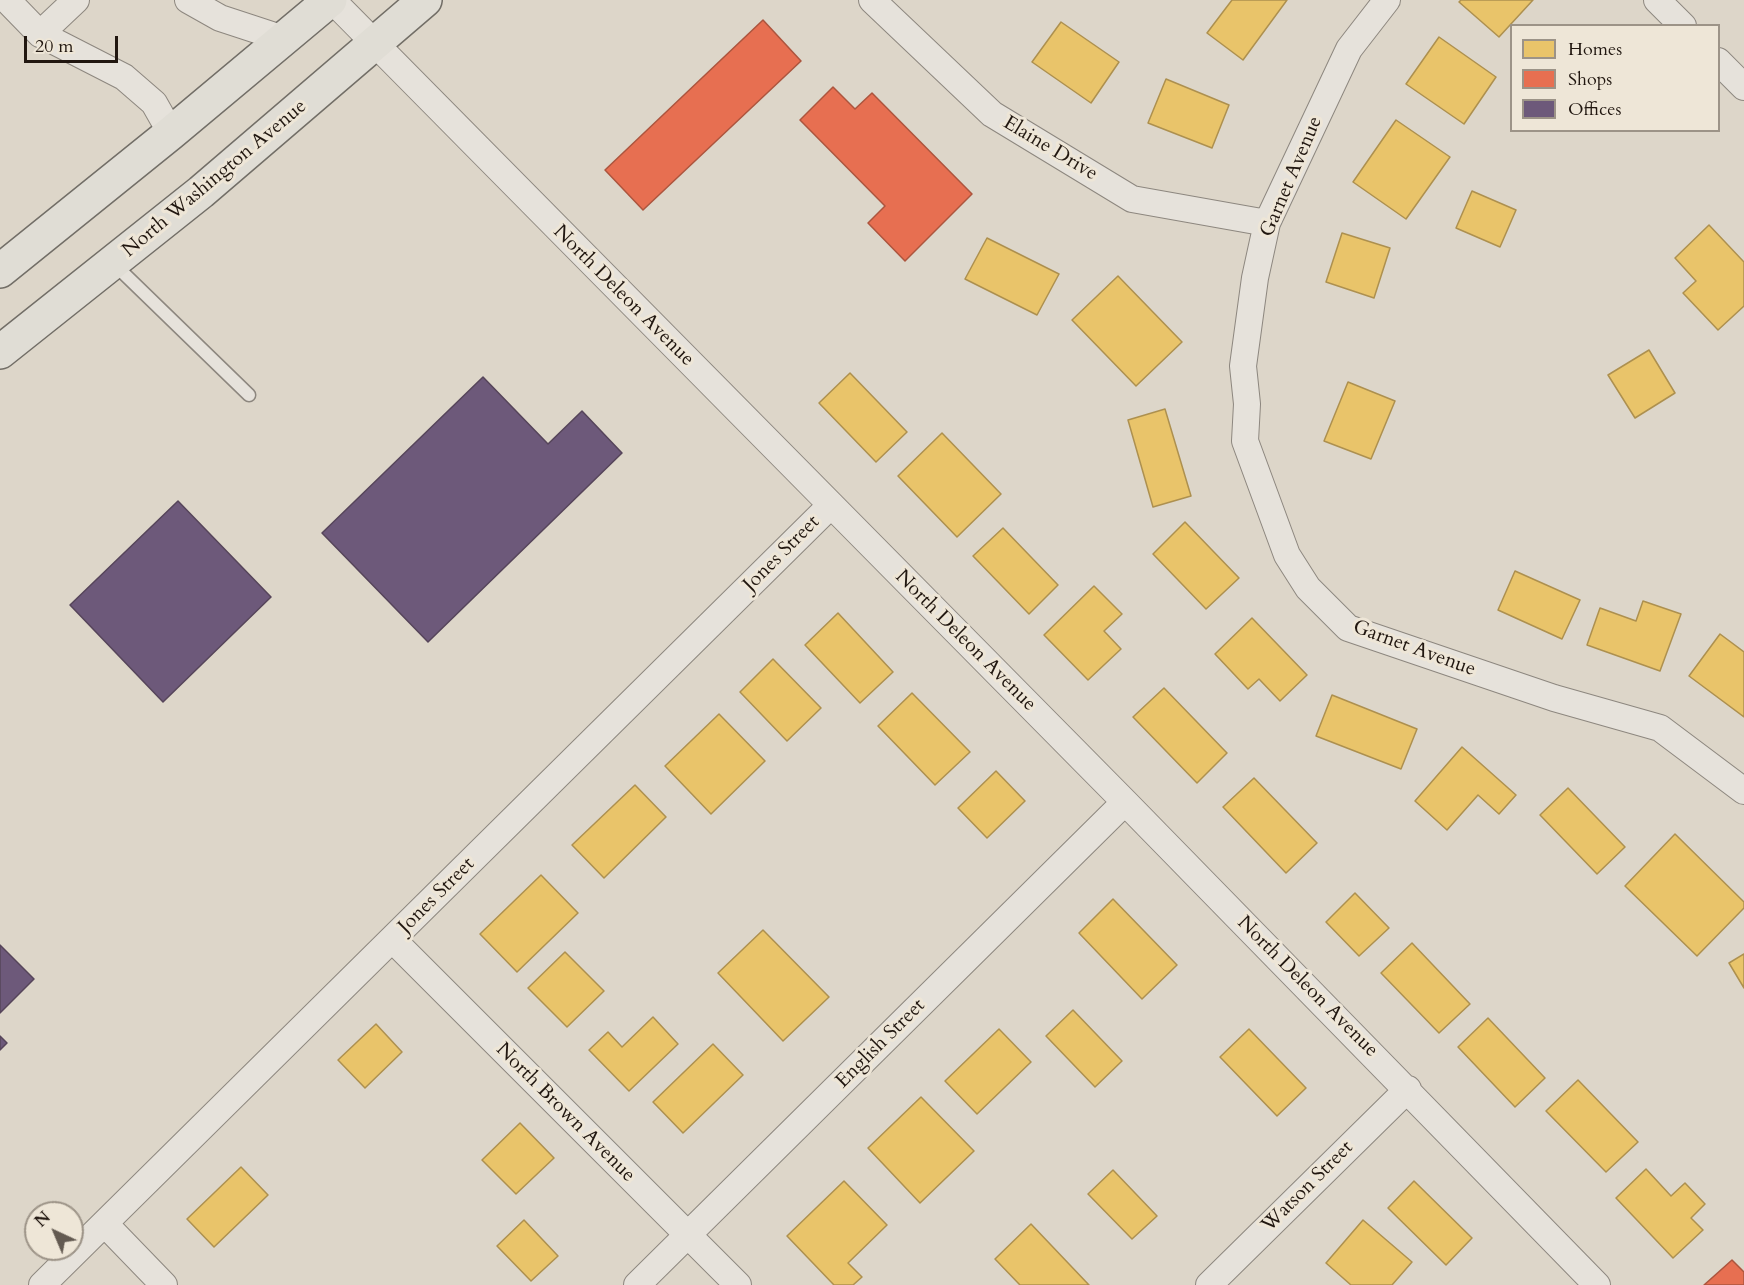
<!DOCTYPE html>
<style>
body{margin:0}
#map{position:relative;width:1744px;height:1285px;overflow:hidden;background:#ddd6c9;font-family:Cardo,serif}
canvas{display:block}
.legend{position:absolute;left:1510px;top:24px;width:210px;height:108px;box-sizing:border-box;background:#eee6d7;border:2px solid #9c9387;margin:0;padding:8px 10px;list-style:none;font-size:18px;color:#211710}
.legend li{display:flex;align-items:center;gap:12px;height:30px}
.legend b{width:30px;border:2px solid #9c9387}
.north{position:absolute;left:24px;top:1201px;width:60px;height:60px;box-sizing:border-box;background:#eee6d7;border:2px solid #9c9387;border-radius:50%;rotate:316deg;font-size:16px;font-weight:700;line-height:24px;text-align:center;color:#211710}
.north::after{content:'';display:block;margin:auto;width:21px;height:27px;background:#635a51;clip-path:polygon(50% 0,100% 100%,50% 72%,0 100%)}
.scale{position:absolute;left:24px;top:36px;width:94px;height:27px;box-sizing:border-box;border:3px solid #211710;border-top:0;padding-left:8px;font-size:18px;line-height:21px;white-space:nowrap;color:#211710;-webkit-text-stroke:4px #eee6d7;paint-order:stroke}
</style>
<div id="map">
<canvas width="1744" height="1285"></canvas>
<ul class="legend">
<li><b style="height:16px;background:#e9c46a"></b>Homes</li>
<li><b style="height:16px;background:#e76f51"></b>Shops</li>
<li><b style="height:16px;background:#6d597a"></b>Offices</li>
</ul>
<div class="north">N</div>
<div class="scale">20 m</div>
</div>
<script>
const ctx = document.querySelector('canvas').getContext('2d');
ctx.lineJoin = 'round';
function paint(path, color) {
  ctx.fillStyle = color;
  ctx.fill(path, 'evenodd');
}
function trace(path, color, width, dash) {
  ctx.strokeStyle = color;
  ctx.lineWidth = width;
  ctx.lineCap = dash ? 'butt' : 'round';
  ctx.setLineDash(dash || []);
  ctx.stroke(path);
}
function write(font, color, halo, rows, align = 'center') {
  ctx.font = font + ' Cardo,serif';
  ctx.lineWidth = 6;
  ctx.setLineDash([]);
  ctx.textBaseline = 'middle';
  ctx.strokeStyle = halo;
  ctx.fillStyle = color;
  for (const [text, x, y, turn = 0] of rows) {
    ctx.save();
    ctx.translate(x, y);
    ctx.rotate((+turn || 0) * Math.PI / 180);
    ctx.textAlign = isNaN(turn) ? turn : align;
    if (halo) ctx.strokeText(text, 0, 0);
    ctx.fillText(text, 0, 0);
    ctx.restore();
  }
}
const homes = new Path2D(`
 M1232,0h55l-44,60 -36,-27z
 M1461,0h72l-34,37 -40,-35z
 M1061,22l58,40 -28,41 -59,-41z
 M1439,37l57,40 -32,47 -58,-40z
 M1166,79l63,26 -17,43 -64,-25z
 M1396,120l54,37 -44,62 -53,-37z
 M1472,191l44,19 -16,37 -44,-19z
 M1709,225l35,37v44l-26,24 -35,-37 13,-12 -21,-23z
 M1342,233l48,15 -16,50 -48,-16z
 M987,238l72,36 -22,41 -72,-36z
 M1118,276l64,66 -46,44 -64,-66z
 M1649,350l26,43 -40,25 -27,-43z
 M850,373l57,59 -31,30 -57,-59z
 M1348,382l47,19 -24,58 -47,-18z
 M1165,409l26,87 -38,11 -25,-87z
 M942,433l59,61 -44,43 -59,-61z
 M1185,522l54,56 -33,31 -53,-55z
 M1003,528l55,57 -29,29 -56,-58z
 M1515,571l65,29 -18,39 -64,-29z
 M1094,586l28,28 -18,17 17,18 -33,31 -44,-45z
 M1643,601l38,13 -21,57 -73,-26 13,-37 36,13z
 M838,613l55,59 -33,31 -55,-58z
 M1252,618l55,57 -27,26 -21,-22 -11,10 -33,-35z
 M1720,634l24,18v65l-55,-41z
 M773,659l48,49 -34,33 -47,-49z
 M1164,688l63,65 -30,30 -64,-66z
 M912,693l58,59 -35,33 -57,-59z
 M1332,695l85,34 -16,40 -85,-33z
 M719,714l46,47 -54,53 -46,-48z
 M1462,747l54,48 -17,19 -21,-19 -31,35 -32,-29z
 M996,771l29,30 -38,37 -29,-30z
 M1254,778l63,65 -31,30 -63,-66z
 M635,785l31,32 -62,61 -32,-33z
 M1568,788l57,59 -28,27 -57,-59z
 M1675,834l69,68v6l-47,48 -72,-70z
 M541,875l37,38 -61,59 -37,-38z
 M1355,893l34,35 -30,28 -33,-34z
 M1113,899l64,66 -35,34 -63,-66z
 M763,930l66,67 -46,44 -65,-68z
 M1412,943l58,61 -31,29 -58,-60z
 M565,952l39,39 -37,36 -39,-39z
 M1744,954v34l-15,-25z
 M1073,1010l49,51 -27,26 -49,-51z
 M653,1017l25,27 -49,47 -40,-41 19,-18 14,15z
 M1488,1018l57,60 -30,29 -57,-60z
 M376,1024l26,28 -37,36 -27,-28z
 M999,1029l32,33 -54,52 -32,-33z
 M1249,1029l57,59 -29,28 -57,-59z
 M713,1044l30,31 -60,58 -30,-31z
 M1578,1080l60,62 -32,30 -60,-61z
 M921,1097l53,54 -54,52 -52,-55z
 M520,1123l34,35 -38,36 -34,-34z
 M241,1167l27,28 -54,52 -27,-28z
 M1646,1169l25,27 14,-13 20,21 -14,14 12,12 -30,28 -57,-60z
 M1113,1170l44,46 -25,23 -44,-45z
 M844,1181l43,44 -39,38 14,14 -9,8h-19l-47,-49z
 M1414,1181l58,57 -26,27 -58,-57z
 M524,1220l34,36 -27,25 -34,-35z
 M1363,1220l49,42 -20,23h-41l-25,-22z
 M1031,1224l58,61h-69l-25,-26z`);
paint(homes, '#e9c46a');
trace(homes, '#ad904f', 1.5);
const shops = new Path2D(`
 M763,20l38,41 -158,149 -38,-40z
 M833,87l22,22 17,-16 100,101 -67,67 -37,-38 17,-17 -85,-86z
 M1732,1260l12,12v13h-40z`);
paint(shops, '#e76f51');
trace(shops, '#ac553e', 1.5);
const offices = new Path2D(`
 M483,377l65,67 34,-33 40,42 -194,189 -106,-109z
 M178,501l93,96 -108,105 -93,-97z
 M0,945l34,34 -34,34z
 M0,1036l7,7 -7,7z`);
paint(offices, '#6d597a');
trace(offices, '#56455a', 1.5);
const lane = new Path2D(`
 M114,264l135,131`);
const street = new Path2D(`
 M7,0l33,34 84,43 30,26 17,30
 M188,0l32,18 64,21
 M332,0l793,802 472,483
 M872,0l120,114 140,85 135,24
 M1387,0l-38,49 -82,174 -12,55 -12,88 4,38 -2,37 42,114 21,33 40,40 206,70 106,30 84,63
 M1657,0l26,26
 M40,34l36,-34
 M1718,61l26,26
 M393,940l345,345
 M105,1224l59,61
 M42,1285l788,-779
 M637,1285l488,-483
 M1209,1285l199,-196`);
const primary = new Path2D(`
 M0,271l171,-138 159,-133
 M0,352l201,-160 224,-192`);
trace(lane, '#8d877f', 15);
trace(street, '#8d877f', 28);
trace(primary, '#726e67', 36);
trace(lane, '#e6e2db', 12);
trace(street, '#e6e2db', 26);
trace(primary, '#e0ddd5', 33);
write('20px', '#211710', '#eee6d7', [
 ["Elaine Drive",1050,149,31],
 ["Garnet Avenue",1292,177,-67],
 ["North Washington Avenue",215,179,-40],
 ["North Deleon Avenue",623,296,45],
 ["Jones Street",782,554,-45],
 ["North Deleon Avenue",965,641,45],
 ["Garnet Avenue",1414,649,20],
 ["Jones Street",437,896,-45],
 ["North Deleon Avenue",1307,987,45],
 ["English Street",881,1044,-45],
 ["North Brown Avenue",565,1113,45],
 ["Watson Street",1308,1187,-45]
]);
</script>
